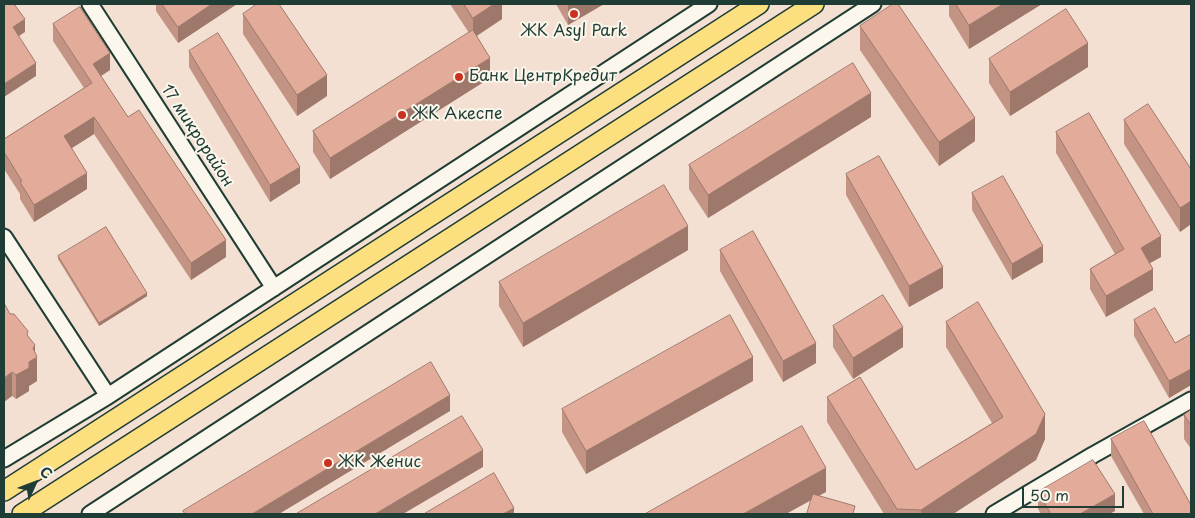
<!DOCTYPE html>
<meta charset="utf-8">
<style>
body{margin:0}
#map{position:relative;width:1195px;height:518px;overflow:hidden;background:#f4e0d3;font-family:"Playpen Sans",sans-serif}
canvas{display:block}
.frame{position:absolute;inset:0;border:5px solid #1f3d34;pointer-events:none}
.north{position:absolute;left:10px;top:458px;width:50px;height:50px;-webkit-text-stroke:4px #fbf7ec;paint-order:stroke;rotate:47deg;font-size:14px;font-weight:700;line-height:20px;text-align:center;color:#1f3d34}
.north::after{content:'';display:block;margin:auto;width:18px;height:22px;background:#1f3d34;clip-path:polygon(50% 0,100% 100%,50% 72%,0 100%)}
.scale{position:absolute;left:1022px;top:486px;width:102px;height:22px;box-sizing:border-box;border:2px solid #1f3d34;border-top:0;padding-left:6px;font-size:15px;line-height:18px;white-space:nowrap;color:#1f3d34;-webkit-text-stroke:4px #fbf7ec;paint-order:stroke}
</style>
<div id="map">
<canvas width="1195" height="518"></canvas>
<div class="frame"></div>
<div class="north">С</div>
<div class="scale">50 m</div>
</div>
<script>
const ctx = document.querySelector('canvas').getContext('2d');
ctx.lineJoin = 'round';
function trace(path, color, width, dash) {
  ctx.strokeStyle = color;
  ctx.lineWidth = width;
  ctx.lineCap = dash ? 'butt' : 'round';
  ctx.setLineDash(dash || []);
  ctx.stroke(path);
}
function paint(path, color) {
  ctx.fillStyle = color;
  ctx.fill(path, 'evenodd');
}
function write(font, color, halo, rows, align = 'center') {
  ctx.font = font + ' "Playpen Sans",sans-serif';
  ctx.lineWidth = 4;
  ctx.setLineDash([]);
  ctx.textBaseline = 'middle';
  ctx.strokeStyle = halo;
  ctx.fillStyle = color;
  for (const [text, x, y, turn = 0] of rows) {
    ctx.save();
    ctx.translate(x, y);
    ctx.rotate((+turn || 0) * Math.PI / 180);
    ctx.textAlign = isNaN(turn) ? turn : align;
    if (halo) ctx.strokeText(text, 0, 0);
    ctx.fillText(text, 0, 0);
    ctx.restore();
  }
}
const minor = new Path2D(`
 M90,4l184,284
 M4,237l104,159
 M4,459l104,-63 601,-392
 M90,514l783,-510
 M994,514l99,-59 98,-55`);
const major = new Path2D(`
 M4,491l755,-487
 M22,514l792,-510`);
trace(minor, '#1f3d34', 19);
trace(major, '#1f3d34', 22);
trace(minor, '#fbf7ec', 15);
trace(major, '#fce080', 19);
paint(new Path2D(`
 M156,4h81l-59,39 -22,-32z
 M450,4h52v15l-25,17 13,42 -160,101 -17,-27v-21l156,-98z
 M556,4h48l-36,21z
 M949,4h93l-73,45 -20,-33z
 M243,14l84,82 -30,20 -54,-82z
 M53,24l57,46 -9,6 27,41 98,140 -35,23 -97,-146 -22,14 15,41 -53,33 -14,-23v-5l-16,-25v-30l80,-51 -31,-47z
 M860,26l115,115 -36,25 -79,-116z
 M189,51l111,132 -30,19 -81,-135z
 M989,59l99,8 -78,49 -21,-33z
 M871,117l-163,101 -19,-29v-24z
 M1124,120l67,49v55l-11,8 -56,-88z
 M1056,132l105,125 -11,6 3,27 -47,27 -16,-28v-20l25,-15 -59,-101z
 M846,174l97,114 -34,19 -63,-112z
 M972,193l71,69 -31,18 -40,-70z
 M688,250l-165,97 -24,-41v-24z
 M720,250l96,113 -33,19 -63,-111z
 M58,256l89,40 -48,30 -41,-67z
 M10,314l18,22 7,16 2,29 -8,5v5l-13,8 -4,-3z
 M1134,320l41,23 16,-9v51l-22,13 -35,-62z
 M946,322l99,117 -9,21 -83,54h-69l-57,-92v-25l89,73 76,-47 -46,-76z
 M833,326l70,21 -50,32 -20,-32z
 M753,381l-167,93 -24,-42v-23z
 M1191,410v39l-7,-10v-24z
 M1111,439l80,75h-47l-33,-58z
 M1038,492l77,19 -6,3h-68l-3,-5z`), '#c39484');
paint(new Path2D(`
 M212,4h25l-59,39v-16z
 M494,4h8v15l-29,19v-20z
 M568,4h36l-36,21z
 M1003,4h39l-73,45v-24z
 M25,19v13l-12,8v-13z
 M1088,43v24l-78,49v-24z
 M110,53v17l-17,11v-17z
 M490,58v20l-160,101v-21z
 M36,63v13l-32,21v-13z
 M327,75v21l-30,20v-21z
 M871,93v24l-163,101v-23z
 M94,117v17l-30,19v-17z
 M975,118v23l-36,25v-24z
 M300,167v16l-30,19v-17z
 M87,173v16l-53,33v-17z
 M1191,201v23l-11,8v-24z
 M688,226v24l-165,97v-24z
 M1161,236v21l-20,11v-20z
 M226,240v17l-35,23v-17z
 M1043,246v16l-31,18v-16z
 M943,267v21l-34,19v-21z
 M1153,269v21l-47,27v-21z
 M147,293v3l-48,30v-3z
 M903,327v20l-50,32v-21z
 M816,343v20l-33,19v-21z
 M35,345v14l2,-2v24l-8,5v5l-13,8v-24z
 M753,357v24l-167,93v-23z
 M1191,369v16l-22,13v-17z
 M12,372v24l-8,6v-24z
 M450,395v16l-171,103h-27z
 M1045,414v25l-9,21 -83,54h-32v-4z
 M483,450v17l-80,47h-28z
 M826,468v24l-40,22h-43z
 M1115,494v17l-6,3h-29z
 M514,508v6h-11z`), '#9f786c');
const building = new Path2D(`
 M4,4h10l11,15 -12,8 23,36 -32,21z
 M162,4h50l-34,23z
 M257,4h22l48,71 -30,20 -54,-81z
 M464,4h30l-21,14z
 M893,4h5l77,114 -36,24 -79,-116z
 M956,4h47l-34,21z
 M80,7l30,46 -17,11 35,53 11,-7 87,130 -35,23 -97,-146 -30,19 23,37 -53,32 -14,-23 2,-1 -18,-29v-13l88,-56 -39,-59z
 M1066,9l22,34 -78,49 -21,-33z
 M473,30l17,28 -160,100 -17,-27z
 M218,33l82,134 -30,18 -81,-134z
 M853,63l18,30 -163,102 -19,-30z
 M1148,104l43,65v32l-11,7 -56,-88z
 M1089,113l72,123 -20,12 12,21 -47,27 -16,-27 34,-20 -68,-117z
 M879,156l64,111 -34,19 -63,-112z
 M1003,176l40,70 -31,18 -40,-71z
 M664,185l24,41 -165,97 -24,-41z
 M106,227l41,66 -48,30 -41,-67z
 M753,231l63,112 -33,18 -63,-111z
 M883,295l20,32 -50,31 -20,-32z
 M978,302l67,112 -9,20 -115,76 -24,-1 -70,-112 33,-20 56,93 87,-53 -57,-95z
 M4,303l6,11h4l14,17 -1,4 8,10 -2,3 4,9 -8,5v6l-13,7 -4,-3 -8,6z
 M1155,308l20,35 16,-9v35l-22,12 -35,-61z
 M730,315l23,42 -167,94 -24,-42z
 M431,362l19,33 -198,119h-67l-2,-3z
 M1191,410v15l-7,-10z
 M462,416l21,34 -108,64h-79z
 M1144,421l47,84v9h-38l-42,-75z
 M802,426l24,42 -83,46h-98z
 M1093,460l22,34 -35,20h-29l-13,-22z
 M494,473l20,35 -11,6h-79z
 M813,494l42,12 -2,8h-46z`);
paint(building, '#e3ac9a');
trace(building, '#9f786c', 1);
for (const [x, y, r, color] of [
 [574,14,5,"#c8321e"],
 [459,77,5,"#c8321e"],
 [402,115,5,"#c8321e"],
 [328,463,5,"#c8321e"]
]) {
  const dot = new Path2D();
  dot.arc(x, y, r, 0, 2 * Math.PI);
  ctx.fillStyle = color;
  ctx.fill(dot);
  trace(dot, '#fbf7ec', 2);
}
write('16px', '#1f3d34', '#fbf7ec', [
 ["ЖК Asyl Park",574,32,"center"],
 ["Банк ЦентрКредит",469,77],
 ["ЖК Акеспе",412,115],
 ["ЖК Женис",338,463]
], 'left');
write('16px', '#1f3d34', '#fbf7ec', [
 ["17 микрорайон",197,136,57]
]);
</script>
